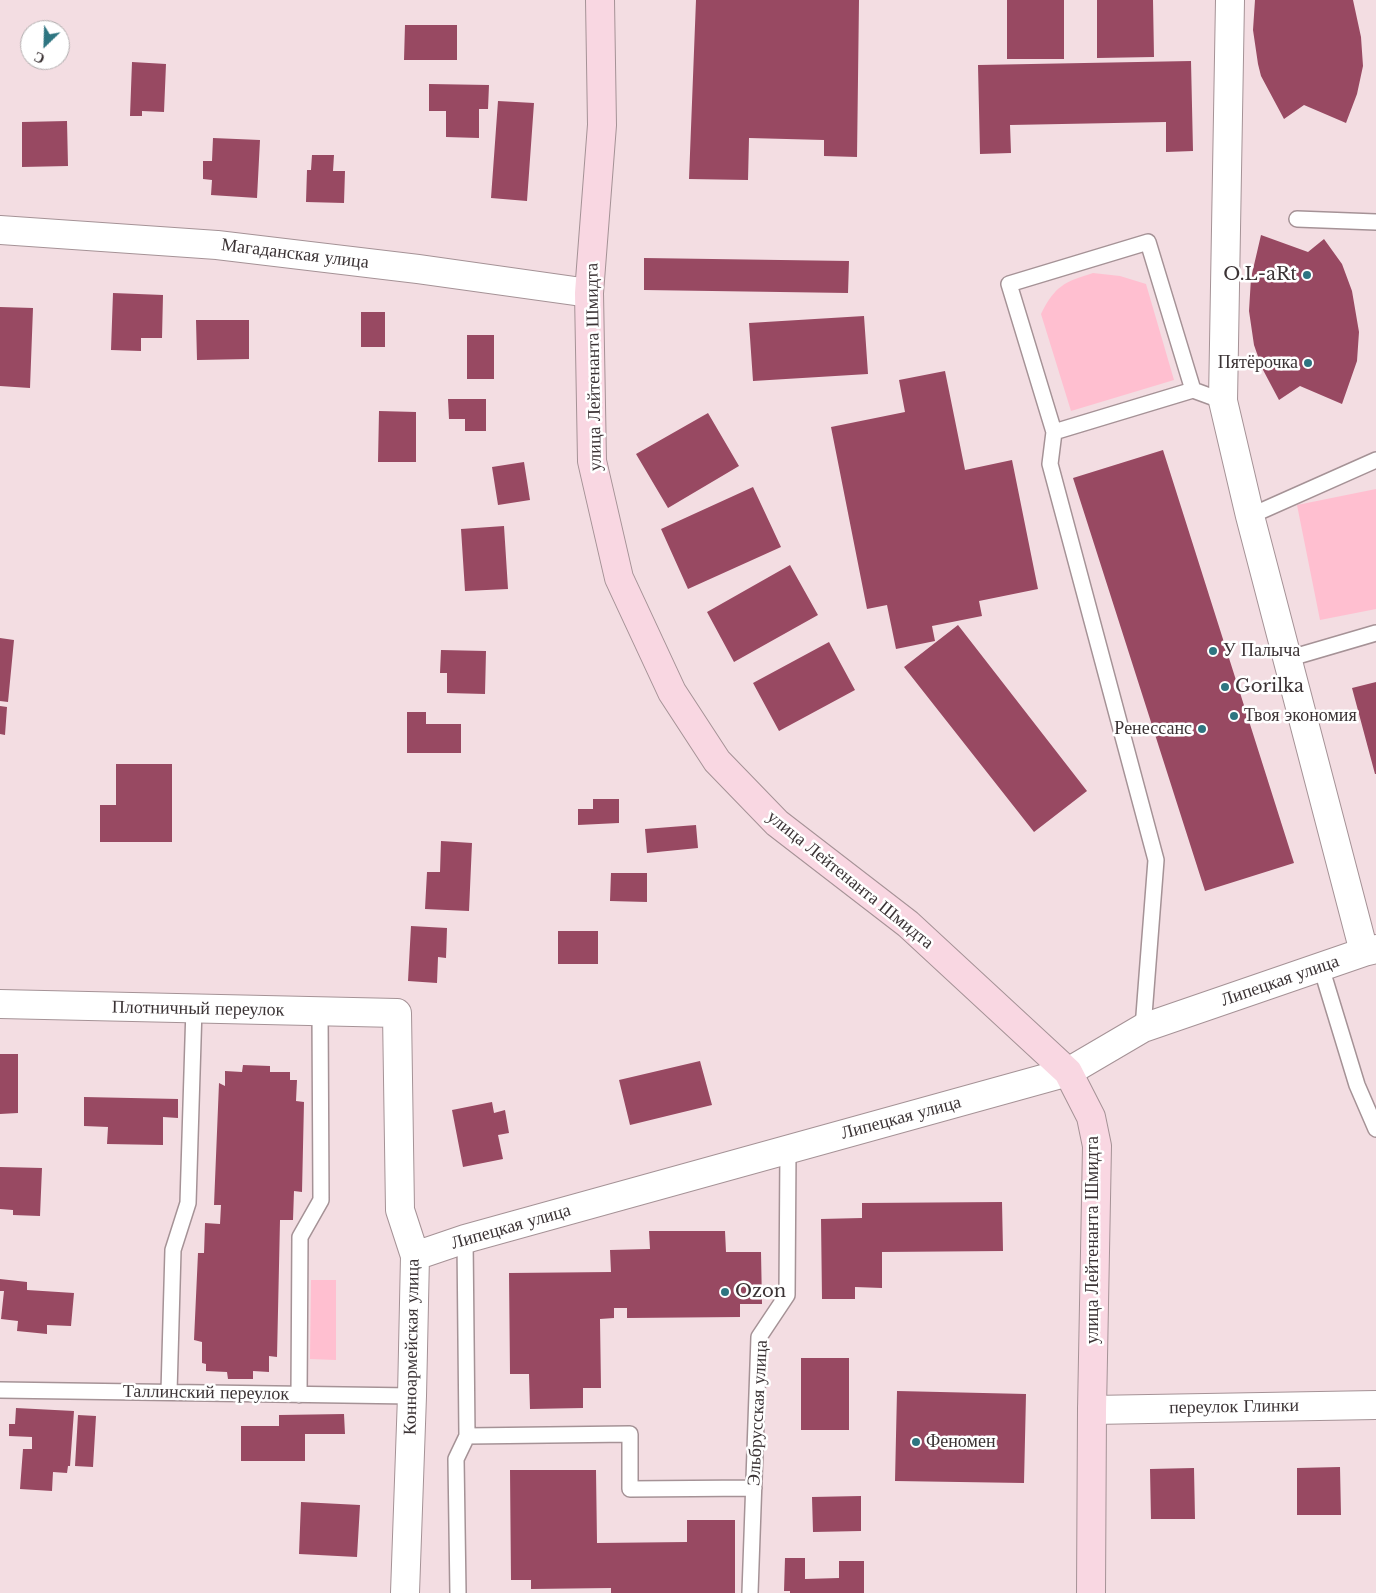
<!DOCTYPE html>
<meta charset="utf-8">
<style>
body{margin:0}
#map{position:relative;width:1376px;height:1593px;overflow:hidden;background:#f3dde2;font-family:"Libre Baskerville",serif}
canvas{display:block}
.north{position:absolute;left:20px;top:20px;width:50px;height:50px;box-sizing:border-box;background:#fff;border:1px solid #b1adae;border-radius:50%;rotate:204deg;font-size:14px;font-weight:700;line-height:20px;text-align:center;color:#3b3335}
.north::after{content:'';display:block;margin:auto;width:18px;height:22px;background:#2e7581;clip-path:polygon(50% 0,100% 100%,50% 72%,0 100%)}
</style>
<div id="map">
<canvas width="1376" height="1593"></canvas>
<div class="north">С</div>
</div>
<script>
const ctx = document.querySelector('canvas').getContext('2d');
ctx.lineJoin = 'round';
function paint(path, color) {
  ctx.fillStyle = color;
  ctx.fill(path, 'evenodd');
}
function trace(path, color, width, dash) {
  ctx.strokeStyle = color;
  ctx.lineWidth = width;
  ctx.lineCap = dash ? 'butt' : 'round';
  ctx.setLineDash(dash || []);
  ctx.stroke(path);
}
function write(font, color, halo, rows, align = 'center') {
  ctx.font = font + ' "Libre Baskerville",serif';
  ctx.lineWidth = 5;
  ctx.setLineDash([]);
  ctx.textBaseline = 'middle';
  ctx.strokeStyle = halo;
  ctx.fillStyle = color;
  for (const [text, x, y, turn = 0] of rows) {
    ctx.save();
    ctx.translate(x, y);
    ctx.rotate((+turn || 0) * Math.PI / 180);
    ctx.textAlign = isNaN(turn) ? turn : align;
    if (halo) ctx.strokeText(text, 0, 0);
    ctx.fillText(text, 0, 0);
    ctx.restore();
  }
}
paint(new Path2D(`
 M1093,273l27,3 26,8 28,96 -103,31 -30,-97c14,-28 23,-32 52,-41z
 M1376,489v120l-56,11 -23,-115z
 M311,1280h25v80l-26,-1z`), '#ffbfd0');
paint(new Path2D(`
 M696,0h163l-2,157 -33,-1v-16l-75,-2 -1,42 -59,-1z
 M1007,0h57v59h-57z
 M1097,0h56l1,57 -57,1z
 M1255,0h98l8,37 2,29 -6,28 -11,29 -42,-18 -20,14 -23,-43 -3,-12 -5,-34z
 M405,25h52v35h-53z
 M1191,61l2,90 -27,1v-30l-156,3 1,28 -31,1 -2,-89z
 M132,62l34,2 -2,48 -22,-1v5h-12z
 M429,84l60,1 -1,24h-9v29l-33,-1v-26h-17z
 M498,101l36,2 -7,98 -36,-3z
 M67,121l1,45 -46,1v-45z
 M213,138l47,2 -3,58 -46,-3 1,-15 -9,-1v-18h9z
 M312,155h22l-1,16h12l-1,32 -38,-1 1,-32h4z
 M1261,235l47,17 16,-13 18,25 10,27 7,41 -2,29 -15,43 -42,-18 -21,14 -17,-32 -8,-23 -5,-34 2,-33z
 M644,258l205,3 -1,32 -204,-3z
 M113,293l50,2 -1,43h-21v13l-30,-1z
 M0,307l33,1 -3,80 -30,-2z
 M361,312h24v35h-24z
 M864,316l4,58 -115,7 -4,-58z
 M196,320h53v39l-52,1z
 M467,335h27v44h-27z
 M945,371l20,99 47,-10 26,129 -59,12 3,15 -50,10 3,15 -39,8 -9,-44 -20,4 -36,-182 74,-15 -6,-32z
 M448,399h38v32h-21v-12h-16z
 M379,411l37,1v50h-38z
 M708,413l31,53 -71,42 -32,-54z
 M1163,450l131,413 -89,28 -132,-413z
 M524,462l6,38 -32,5 -6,-38z
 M753,487l28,60 -93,42 -27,-60z
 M504,526l4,63 -43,2 -4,-62z
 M790,565l28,50 -84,47 -27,-50z
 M958,625l129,166 -53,41 -130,-165z
 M0,638l14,2 -6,62 -8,-1z
 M829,642l26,48 -76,41 -26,-48z
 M441,650l45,1 -1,43 -38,-1v-20h-7z
 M1376,682v92h-1l-23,-86z
 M0,706l7,1 -2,28 -5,-1z
 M407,712h19v12h35v29h-54z
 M116,764h56v78h-72v-37h16z
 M593,799h26v24l-41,2v-16h15z
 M696,825l2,23 -51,5 -2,-24z
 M441,841l31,2 -3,68 -44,-2 2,-37h13z
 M611,873h36v29l-37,-1z
 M411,926l36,2 -1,30 -8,-1 -1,26 -29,-2z
 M558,931h40v33h-40z
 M0,1054h18v59l-18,1z
 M700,1061l12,44 -82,20 -11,-45z
 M243,1065l27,1v6h20v8h7l-1,21 8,1 -2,90 -8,-1 -1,29h-13l-3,137 -8,-1v16l-16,-1v8h-25l-1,-7 -21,-1v-7l-4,-1v-21l-8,-2 4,-87h6l1,-30 15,1 1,-19h-7l5,-122 6,3v-15l17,1z
 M84,1097l94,2v19l-15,-1v28l-56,-1 1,-17 -24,-1z
 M492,1102l2,11 11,-3 4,23 -11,2 5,24 -40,8 -11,-57z
 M0,1167l42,1 -2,48 -27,-1v-5l-13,-1z
 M1002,1202l1,49 -121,1v36l-27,-1v12h-33l-1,-80 41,-1v-15z
 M649,1231h76l1,21h35l1,52h-22v13l-113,1v-10h-13v10l-14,1 1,69h-18v20l-53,1 -1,-35h-19l-1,-101 102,-1 -1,-22 40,-1z
 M0,1279l27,3v8l47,3 -3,33 -24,-1v9l-30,-3 1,-10 -17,-2 3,-28h-4z
 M801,1358h48v72h-48z
 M897,1391l129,3 -2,89 -129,-2z
 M16,1408l58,3 -4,55h-2l-1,7 -14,-1 -1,19 -32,-2 3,-40h9v-12l-23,-1v-12h6z
 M344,1414l1,20h-40v27h-64v-35h38v-11z
 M78,1415l18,1 -3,51 -18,-1z
 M1340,1467l1,48h-44v-47z
 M1194,1468l1,51h-44l-1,-50z
 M510,1470h86l1,73 90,-1v-22h48v73h-124v-5l-80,1v-9h-20z
 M861,1496v35l-48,1 -1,-35z
 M301,1502l59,3 -3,52 -58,-3z
 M785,1558h20v21l34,-1v-17h25v32h-74v-2h-6z`), '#984962');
const lane = new Path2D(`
 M1297,219l79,3
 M1193,390l30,11
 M1054,432l139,-42 -45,-148 -139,42 45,148 -4,32 106,396 -13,168
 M1250,516l126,-56
 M1287,659l89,-26
 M1321,967l36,118 19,44
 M465,1239l2,197 163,-2v55l124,-1
 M0,1390l412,6
 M169,1392l4,-142 15,-47 6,-195
 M299,1395l1,-158 21,-37 -1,-189
 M458,1593l-2,-134 11,-23
 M750,1593l9,-256 28,-42 1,-145`);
const street = new Path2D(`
 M1230,0l-7,401 27,115 114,436
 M0,230l217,15 201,24 171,24
 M0,1004l397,9 3,197 15,46 -3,140 -7,197
 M415,1256l50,-17 603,-167 75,-44 221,-76 12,-3
 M1092,1410l284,-5`);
const secondary = new Path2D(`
 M600,0l2,125 -13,168 3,168 27,117 53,114 45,69 60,62 131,101 160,148 23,45 6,29 -5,264 -1,183`);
trace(lane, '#a59296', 18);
trace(street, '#a59296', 30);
trace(secondary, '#a59296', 30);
trace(lane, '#fff', 15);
trace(street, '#fff', 28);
trace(secondary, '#f9d7e2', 28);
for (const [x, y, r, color] of [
 [1307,275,5,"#2e7581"],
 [1308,363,5,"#2e7581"],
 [1213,651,5,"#2e7581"],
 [1225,687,5,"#2e7581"],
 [1234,716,5,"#2e7581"],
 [1202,729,5,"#2e7581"],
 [725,1292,5,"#2e7581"],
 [916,1442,5,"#2e7581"]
]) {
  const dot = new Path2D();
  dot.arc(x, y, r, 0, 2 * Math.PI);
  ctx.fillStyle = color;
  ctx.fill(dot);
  trace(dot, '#fff', 2);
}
write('18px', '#3b3335', '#fff', [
 ["Магаданская улица",295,254,7],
 ["улица Лейтенанта Шмидта",594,367,-91],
 ["улица Лейтенанта Шмидта",850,880,39],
 ["Липецкая улица",1280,981,-19],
 ["Плотничный переулок",198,1009,1],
 ["Липецкая улица",901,1118,-15],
 ["Липецкая улица",511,1227,-16],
 ["улица Лейтенанта Шмидта",1093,1240,-90],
 ["Конноармейская улица",412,1347,-89],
 ["Таллинский переулок",206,1393,1],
 ["переулок Глинки",1234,1407,-1],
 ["Эльбрусская улица",758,1413,-87]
]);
write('18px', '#3b3335', '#fff', [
 ["O.L-aRt",1297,275,"right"],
 ["Пятёрочка",1298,363,"right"],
 ["У Палыча",1223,651],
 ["Gorilka",1235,687],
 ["Твоя экономия",1244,716],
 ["Ренессанс",1192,729,"right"],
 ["Ozon",735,1292],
 ["Феномен",926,1442]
], 'left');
</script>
